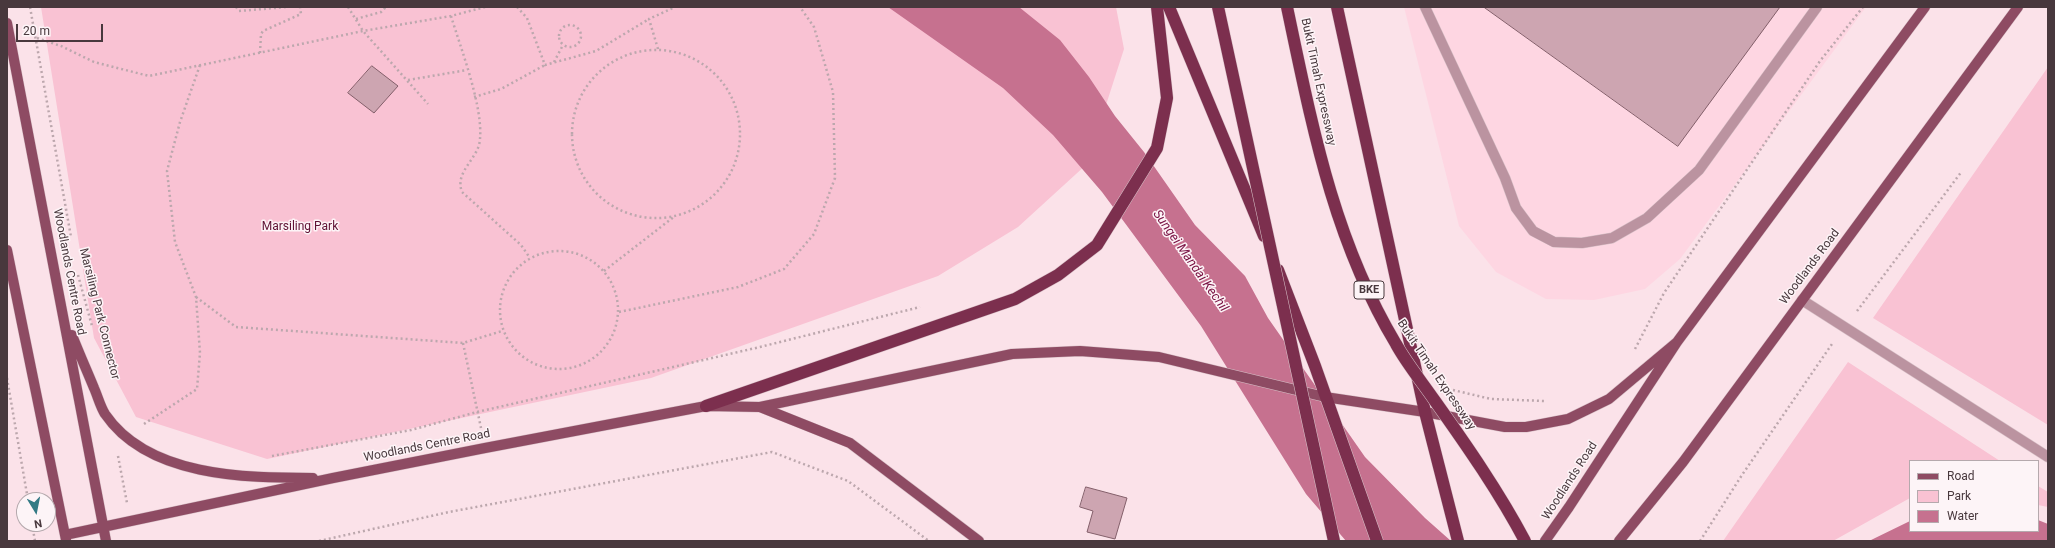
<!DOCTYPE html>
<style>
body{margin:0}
#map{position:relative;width:2055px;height:548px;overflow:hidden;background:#fbe2e9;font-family:Roboto,sans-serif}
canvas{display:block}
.frame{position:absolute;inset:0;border:8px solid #48383d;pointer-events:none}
.legend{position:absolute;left:1909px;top:460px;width:130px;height:72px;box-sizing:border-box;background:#fdf4f7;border:1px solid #b5a9ad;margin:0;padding:5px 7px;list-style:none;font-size:12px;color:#48383d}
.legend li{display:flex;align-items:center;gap:8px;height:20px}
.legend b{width:20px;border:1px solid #b5a9ad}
.north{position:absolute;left:16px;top:492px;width:40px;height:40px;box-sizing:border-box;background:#fdf4f7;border:1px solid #b5a9ad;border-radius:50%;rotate:170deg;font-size:11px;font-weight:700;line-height:16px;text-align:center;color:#48383d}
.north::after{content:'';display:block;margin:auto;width:14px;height:18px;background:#337a85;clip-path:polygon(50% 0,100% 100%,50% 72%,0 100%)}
.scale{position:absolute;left:16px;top:24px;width:87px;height:18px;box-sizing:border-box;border:2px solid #48383d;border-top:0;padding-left:5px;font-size:12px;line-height:14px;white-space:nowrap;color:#48383d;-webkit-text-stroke:3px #fdf4f7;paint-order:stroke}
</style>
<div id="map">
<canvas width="2055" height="548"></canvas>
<div class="frame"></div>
<ul class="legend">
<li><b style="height:5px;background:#8e4b63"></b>Road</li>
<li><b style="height:11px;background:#f9c2d3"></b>Park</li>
<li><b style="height:11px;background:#c6718f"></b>Water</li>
</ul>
<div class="north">N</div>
<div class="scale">20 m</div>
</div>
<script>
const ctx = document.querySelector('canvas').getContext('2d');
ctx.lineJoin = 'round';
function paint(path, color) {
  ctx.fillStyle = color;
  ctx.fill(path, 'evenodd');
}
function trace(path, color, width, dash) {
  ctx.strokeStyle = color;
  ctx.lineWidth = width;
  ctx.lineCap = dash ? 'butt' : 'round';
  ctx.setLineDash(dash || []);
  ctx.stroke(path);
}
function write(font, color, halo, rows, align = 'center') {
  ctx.font = font + ' Roboto,sans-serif';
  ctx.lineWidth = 3;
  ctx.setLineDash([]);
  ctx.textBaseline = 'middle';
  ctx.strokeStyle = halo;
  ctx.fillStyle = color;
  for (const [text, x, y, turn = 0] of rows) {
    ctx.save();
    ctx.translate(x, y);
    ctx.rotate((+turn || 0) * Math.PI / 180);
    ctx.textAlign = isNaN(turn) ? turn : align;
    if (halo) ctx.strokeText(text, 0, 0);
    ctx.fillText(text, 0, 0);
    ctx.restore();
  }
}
paint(new Path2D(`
 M1404,7h462l-186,252 -35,30 -51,11 -48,-1 -50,-27 -37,-46z`), '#fed6e2');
paint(new Path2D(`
 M41,7h1075l8,42 -37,115 -69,63 -80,49 -287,102 -384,81 -131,-42 -42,-79z
 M2048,67v358l-175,-107z
 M1848,362l152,99h-90v37l-77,43h-110z
 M2038,486l10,6v15l-10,-2z`), '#f9c2d3');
paint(new Path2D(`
 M888,7h131l41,33 29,37 26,39 29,36 51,73 50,51 23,42 97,139 60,61 26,23h-105l-40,-47 -105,-168 -99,-134 -49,-57 -50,-47z
 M2038,520l10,4v17h-179l41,-20v10h128z`), '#c6718f');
const building = new Path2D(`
 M1484,7h296l-102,139z
 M372,66l26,20 -24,27 -26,-20z
 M1086,487l41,11 -12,41 -28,-7 6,-21 -13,-4z`);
paint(building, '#cda5b1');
trace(building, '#835f6a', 1);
const minor = new Path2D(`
 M1425,7l80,171 11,30 17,23 21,11 28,1 30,-5 35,-20 52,-48 118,-163
 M1802,300l246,157`);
const major = new Path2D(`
 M7,23l99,518
 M7,250l59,290
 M72,335c7,18 15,36 22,53 4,9 6,18 11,26 43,63 140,64 208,64
 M760,407l90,36 129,98
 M65,535l268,-57 152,-30 221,-42 54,1 252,-53 68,-3 79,6 166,40 100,15 80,15h21l42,-8 41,-20 68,-57
 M1545,541l24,-34 108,-165 248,-335
 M1619,541l64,-79 335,-455`);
const highway = new Path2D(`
 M1169,7l95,229
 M1337,7l88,405 33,129
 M1278,270l37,96 62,175
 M706,406l309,-107 43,-24 39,-30 60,-97 10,-50 -10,-91`);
trace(minor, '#d7c0c7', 11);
trace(major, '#d7c0c7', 11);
trace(highway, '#d7c0c7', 13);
trace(new Path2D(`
 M30,7l41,230
 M236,7l3,4 48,-4
 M348,7l15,24 65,73
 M517,7l10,11 18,47 51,-14 53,-32
 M451,16c10,33 32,90 29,123 -1,20 -26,32 -18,53l59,53 9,13
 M356,19l25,-7 5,-5
 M559 36a11 11 0 1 1 22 0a11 11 0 1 1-22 0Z
 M37,38l24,8 33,16 55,14 214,-45 88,-15 34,-9
 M658,49l-9,-30 26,-12
 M572 134a84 84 0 1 1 168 0a84 84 0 1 1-168 0Z
 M260,53l1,-19 2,-3 38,-17 -1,-7
 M554,62l9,-17
 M408,80l59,-10
 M474,97l27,-8 44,-24
 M500 310a59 59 0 1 1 118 0a59 59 0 1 1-118 0Z
 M604,271l71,-55
 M78,275l14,51
 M196,297l40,30 227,16 39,-12
 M1857,311l105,-140
 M619,312l119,-25 46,-18 30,-35 21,-56 -2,-86 -19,-65 -14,-20
 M463,343l18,85
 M1635,349l29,-56 156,-232 43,-54
 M7,378l21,122
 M1453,390l38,9 54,2
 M144,424l53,-35 3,-36 -4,-56 -21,-55 -8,-71 13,-49 20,-57
 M118,456l9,47
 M272,456l139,-26 66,-18 283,-65 160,-40
 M32,524l3,17
 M319,541l130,-29 323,-60 76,29 81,60
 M1700,541l42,-66 90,-131`), '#bca7ad', 2.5, [2, 3]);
trace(minor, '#bb93a0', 10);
trace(major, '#8e4b63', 10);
trace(highway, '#7c2f4e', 12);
const highwayBridge = new Path2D(`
 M1218,7l116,534
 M1287,7c25,118 46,232 109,337 11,20 26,38 39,57 32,45 64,91 90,140`);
trace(highwayBridge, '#d7c0c7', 13, []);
trace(highwayBridge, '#7c2f4e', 12);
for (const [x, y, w] of [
 [1369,290,30]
]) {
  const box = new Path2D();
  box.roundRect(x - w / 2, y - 9, w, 18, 3);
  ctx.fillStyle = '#fdf4f7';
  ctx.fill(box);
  trace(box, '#48383d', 1);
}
write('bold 11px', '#48383d', null, [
 ["BKE",1369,290]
]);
write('12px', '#48383d', '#fdf4f7', [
 ["Bukit Timah Expressway",1318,82,78],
 ["Woodlands Road",1810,267,-53],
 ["Woodlands Centre Road",69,272,79],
 ["Marsiling Park Connector",99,314,76],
 ["Bukit Timah Expressway",1436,375,56],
 ["Woodlands Centre Road",427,446,-11],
 ["Woodlands Road",1570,481,-57]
]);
write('12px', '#5f1134', '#fdf4f7', [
 ["Marsiling Park",300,227]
]);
write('italic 13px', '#7a1344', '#fdf4f7', [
 ["Sungei Mandai Kechil",1190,261,55]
]);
</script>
